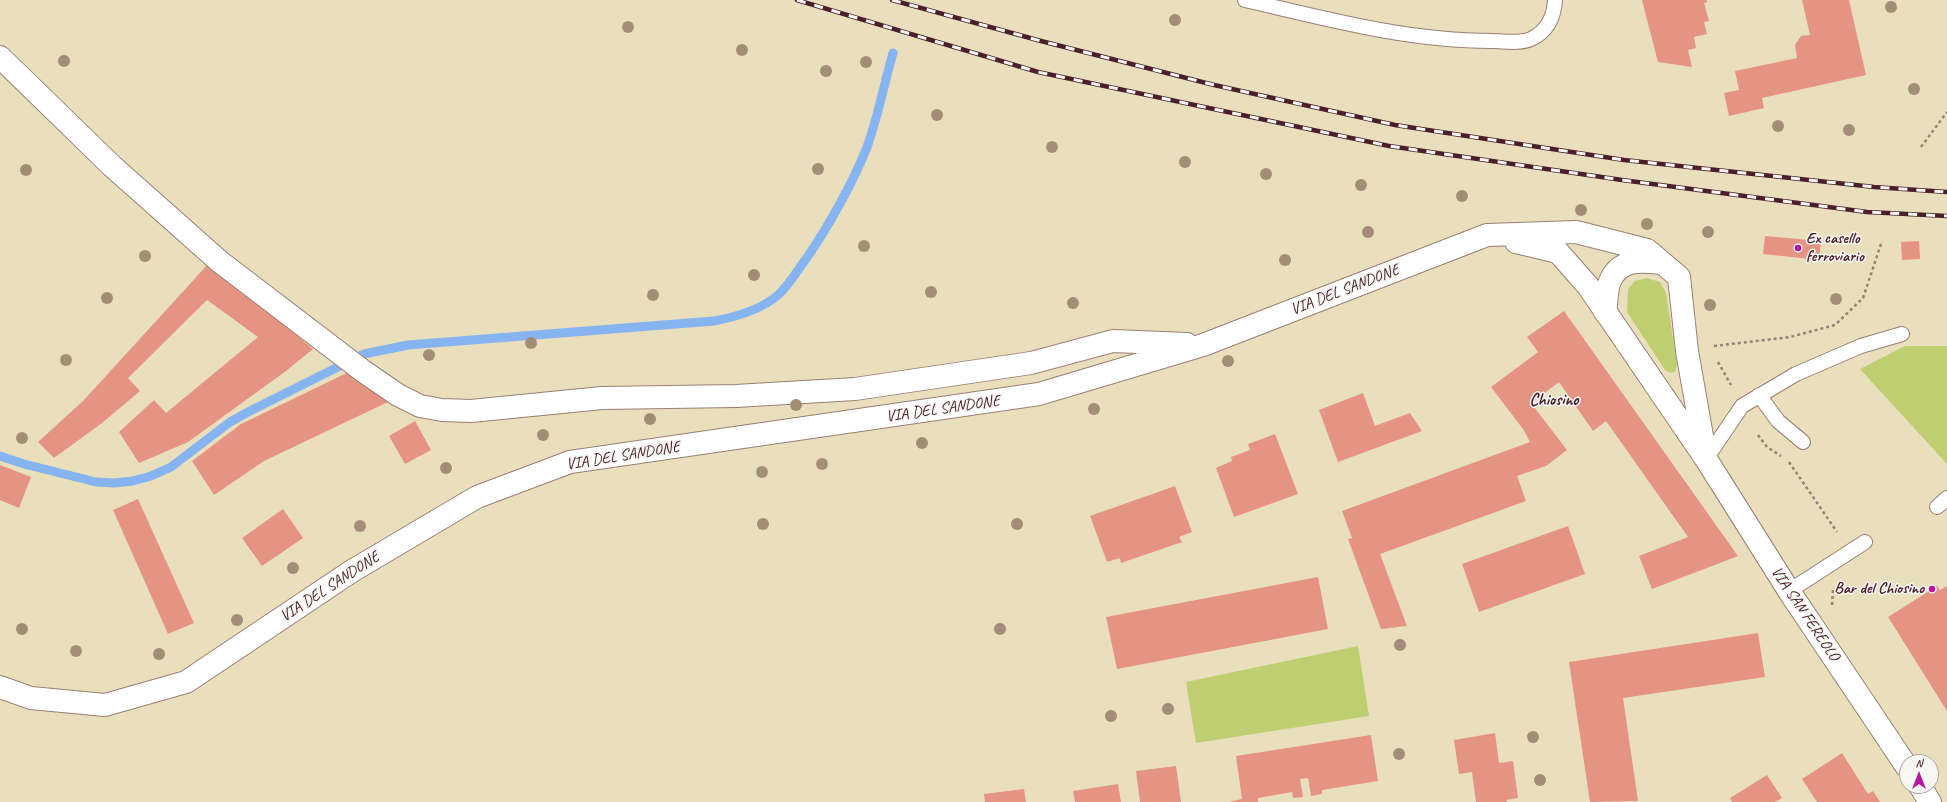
<!DOCTYPE html>
<style>
body{margin:0}
#map{position:relative;width:1947px;height:802px;overflow:hidden;background:#eadfbc;font-family:Caveat,sans-serif}
canvas{display:block}
.north{position:absolute;left:1899px;top:754px;width:40px;height:40px;box-sizing:border-box;background:#f6f6f2;border:1px solid #b1a0a2;border-radius:50%;rotate:0deg;font-size:11px;font-weight:700;line-height:16px;text-align:center;color:#4a1f2b}
.north::after{content:'';display:block;margin:auto;width:14px;height:18px;background:#b5179e;clip-path:polygon(50% 0,100% 100%,50% 72%,0 100%)}
</style>
<div id="map">
<canvas width="1947" height="802"></canvas>
<div class="north">N</div>
</div>
<script>
const ctx = document.querySelector('canvas').getContext('2d');
ctx.lineJoin = 'round';
function paint(path, color) {
  ctx.fillStyle = color;
  ctx.fill(path, 'evenodd');
}
function trace(path, color, width, dash) {
  ctx.strokeStyle = color;
  ctx.lineWidth = width;
  ctx.lineCap = dash ? 'butt' : 'round';
  ctx.setLineDash(dash || []);
  ctx.stroke(path);
}
function write(font, color, halo, rows, align = 'center') {
  ctx.font = font + ' Caveat,sans-serif';
  ctx.lineWidth = 3;
  ctx.setLineDash([]);
  ctx.textBaseline = 'middle';
  ctx.strokeStyle = halo;
  ctx.fillStyle = color;
  for (const [text, x, y, turn = 0] of rows) {
    ctx.save();
    ctx.translate(x, y);
    ctx.rotate((+turn || 0) * Math.PI / 180);
    ctx.textAlign = isNaN(turn) ? turn : align;
    if (halo) ctx.strokeText(text, 0, 0);
    ctx.fillText(text, 0, 0);
    ctx.restore();
  }
}
paint(new Path2D(`
 M1647,278l13,4 6,11 11,71 -2,8 -4,1 -6,-3 -38,-58 1,-23 7,-8z
 M1905,346h42v118l-87,-95z
 M1358,646l11,70 -173,27 -10,-61z`), '#bece71');
trace(new Path2D(`
 M0,456l24,8 72,18 18,1 19,-2 18,-5 20,-9 59,-45 20,-11 114,-57 44,-9 306,-24c21,-4 47,-11 64,-26 11,-10 19,-24 28,-36 22,-32 47,-76 61,-112 11,-30 17,-63 26,-94`), '#85b4f0', 9);
paint(new Path2D(`
 M1642,0h65v2l-3,1 5,18 -5,1 3,12 -13,3 2,11 -8,2 4,17 -34,-5z
 M1802,0h47l17,75 -104,23 2,10 -35,8 -5,-23 15,-3 -4,-19 62,-13 -2,-13 6,-9 9,-1z
 M1765,236l56,5 -2,19 -56,-6z
 M1919,241l1,18 -18,1 -1,-18z
 M210,262l103,87 -27,22 -98,71 -49,21 -20,-31 35,-32 12,13 92,-76 -51,-37 -79,78 12,13 -38,32 -48,35 -16,-16 45,-41z
 M1564,311l174,245 -86,33 -13,-33 49,-19 -82,-116 -13,10 -34,-49 -28,21 36,47 -21,16 -29,10 9,25 -146,53 27,72 -26,3 -33,-90 4,-1 -10,-27 188,-69 -7,-13 -32,-42 47,-35 -11,-15z
 M351,371l37,31 -124,59 -50,34 -22,-34 49,-37z
 M1363,393l12,33 35,-13 12,18 -84,31 -19,-52z
 M415,421l16,29 -26,14 -16,-28z
 M1275,434l23,60 -64,23 -18,-49 16,-7 -1,-4 19,-7 -2,-6z
 M0,465l31,12 -12,31 -19,-8z
 M1175,486l17,46 -13,5 3,5 -61,21 -1,-5 -13,4 -17,-46z
 M138,499l56,124 -26,11 -55,-124z
 M283,509l20,29 -41,28 -20,-28z
 M1568,526l17,48 -106,38 -17,-48z
 M1318,577l10,52 -211,40 -11,-52z
 M1937,586l3,4 7,-4v125l-59,-94z
 M1758,633l7,44 -142,21 15,103 -48,1 -21,-140z
 M1495,733l4,30 14,-2 5,37 -12,2 1,2h-31l-4,-30 -13,2 -5,-34z
 M1371,735l7,46 -56,9v4l-11,2 -3,-18 -8,1 3,18 -10,1 -1,-6 -34,6v4h-30l14,-3 -6,-43z
 M1842,753l26,41 5,-3 7,11h-63l-15,-23z
 M1176,766l5,36h-41l-4,-31z
 M1767,775l15,23 -7,4h-43l-2,-4z
 M1118,784l3,18h-46l-2,-11z
 M1024,789l2,13h-41l-1,-8z`), '#e59484');
const lane = new Path2D(`
 M1245,0c81,19 163,41 247,41 12,0 28,3 39,-2 17,-8 23,-22 24,-39
 M1759,395l19,26 25,21
 M1706,459l36,-53 54,-32 65,-28 41,-12
 M1937,507l10,-9
 M1789,591l76,-49`);
const street = new Path2D(`
 M0,57l112,109 107,95 144,110 35,24 22,11 22,4 29,1 131,-13 134,-2 119,-7 176,-26 82,-22 74,3
 M1516,242l42,10 30,34 118,173 83,132 118,176
 M1605,312c2,-9 1,-23 5,-31 10,-23 31,-20 52,-18
 M0,687l31,11 74,7 81,-23 166,-111 125,-74 93,-35 469,-68 164,-49 284,-110 89,-3 71,18 32,27 8,74 19,108
 M1920,786l10,16`);
trace(lane, '#9a7f74', 16);
trace(street, '#9a7f74', 24);
trace(new Path2D(`
 M1921,147l26,-35
 M1714,346l76,-9 45,-12 28,-27 19,-57
 M1718,362l13,23
 M1758,435l9,12 14,9
 M1789,462l48,70
 M1832,605l1,-15`), '#9a7f74', 2.5, [3, 3]);
trace(lane, '#fff', 14);
trace(street, '#fff', 22);
const rail = new Path2D(`
 M797,0l241,72 351,74 233,34 245,32 80,4
 M892,0l149,41 173,44 181,40 229,35 250,27 73,5`);
trace(rail, '#4a1f2b', 4.5);
trace(rail, '#f6f6f2', 3, [9]);
ctx.fillStyle = '#a28e76';
for (const [x, y] of [
 [1891,7],
 [1175,20],
 [628,27],
 [742,50],
 [64,61],
 [866,62],
 [826,71],
 [1914,89],
 [937,115],
 [1778,126],
 [1849,130],
 [1052,147],
 [1185,162],
 [818,169],
 [26,170],
 [1266,174],
 [1361,185],
 [1462,196],
 [1581,210],
 [1647,224],
 [1368,232],
 [1708,232],
 [864,246],
 [145,256],
 [1285,260],
 [754,275],
 [931,292],
 [653,295],
 [107,298],
 [1836,299],
 [1073,303],
 [1710,305],
 [531,343],
 [429,355],
 [66,360],
 [1228,361],
 [796,405],
 [1094,409],
 [650,419],
 [543,435],
 [22,438],
 [922,443],
 [822,464],
 [446,468],
 [762,472],
 [763,524],
 [1017,524],
 [360,526],
 [293,568],
 [237,620],
 [22,629],
 [1000,629],
 [1400,645],
 [76,651],
 [159,654],
 [1168,709],
 [1111,716],
 [1533,737],
 [1399,754],
 [1540,780]
]) {
  ctx.beginPath();
  ctx.arc(x, y, 6, 0, 2 * Math.PI);
  ctx.fill();
}
for (const [x, y, r, color] of [
 [1798,248,4,"#b5179e"],
 [1932,589,4,"#b5179e"]
]) {
  const dot = new Path2D();
  dot.arc(x, y, r, 0, 2 * Math.PI);
  ctx.fillStyle = color;
  ctx.fill(dot);
  trace(dot, '#f6f6f2', 1.5);
}
write('bold 16px', '#4a1f2b', '#f6f6f2', [
 ["Ex casello",1806,239],
 ["ferroviario",1806,257],
 ["Bar del Chiosino",1924,589,"right"]
], 'left');
write('16px', '#4a1f2b', '#f6f6f2', [
 ["VIA DEL SANDONE",1345,290,-21],
 ["VIA DEL SANDONE",943,409,-8],
 ["VIA DEL SANDONE",623,456,-9],
 ["VIA DEL SANDONE",330,587,-33],
 ["VIA SAN FEREOLO",1805,614,56]
]);
write('bold 17px', '#4a1f2b', '#f6f6f2', [
 ["Chiosino",1554,401]
]);
</script>
